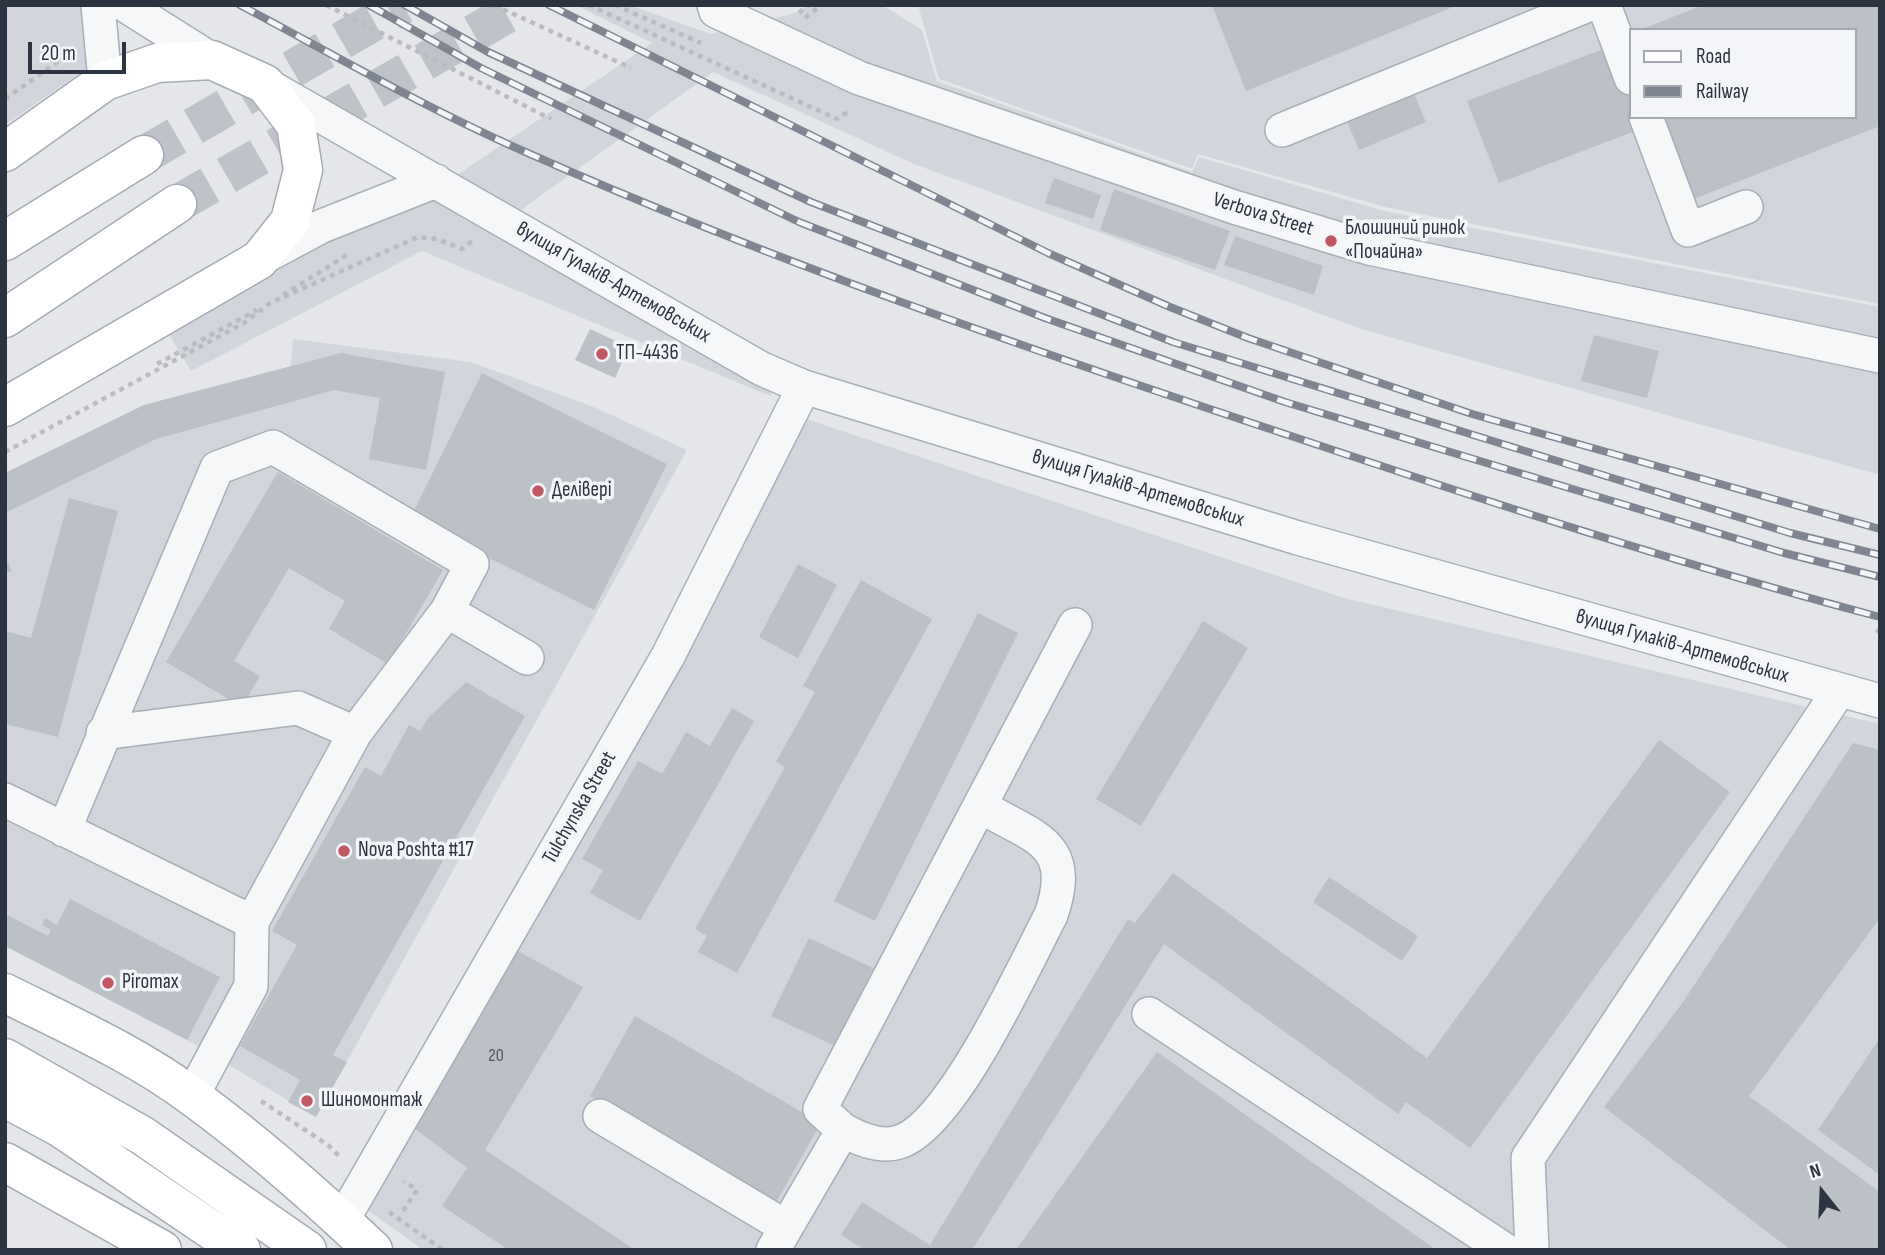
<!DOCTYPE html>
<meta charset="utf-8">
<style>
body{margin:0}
#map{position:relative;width:1885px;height:1255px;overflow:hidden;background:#e4e6ea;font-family:"Sofia Sans Condensed",sans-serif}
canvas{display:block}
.frame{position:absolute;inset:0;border:7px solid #2d3441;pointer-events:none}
.legend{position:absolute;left:1629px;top:28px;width:228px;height:91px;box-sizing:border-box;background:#f4f5f8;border:2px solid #a4a8af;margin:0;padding:9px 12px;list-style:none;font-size:21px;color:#2d3441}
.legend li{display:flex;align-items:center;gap:14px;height:35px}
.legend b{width:35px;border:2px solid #a4a8af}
.north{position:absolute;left:1787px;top:1157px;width:70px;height:70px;-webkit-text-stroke:5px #f4f5f8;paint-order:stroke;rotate:342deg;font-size:19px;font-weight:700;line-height:28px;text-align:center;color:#2d3441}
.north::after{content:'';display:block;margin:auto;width:24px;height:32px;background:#2d3441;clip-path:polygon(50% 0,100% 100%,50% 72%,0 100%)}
.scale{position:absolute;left:28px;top:42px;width:98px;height:32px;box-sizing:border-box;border:4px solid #2d3441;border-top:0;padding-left:9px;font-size:21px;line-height:24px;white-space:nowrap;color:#2d3441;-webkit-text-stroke:5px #f4f5f8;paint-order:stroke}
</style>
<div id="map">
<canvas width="1885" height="1255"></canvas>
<div class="frame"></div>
<ul class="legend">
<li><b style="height:9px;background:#fff"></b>Road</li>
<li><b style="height:9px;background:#7f8692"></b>Railway</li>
</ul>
<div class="north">N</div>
<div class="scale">20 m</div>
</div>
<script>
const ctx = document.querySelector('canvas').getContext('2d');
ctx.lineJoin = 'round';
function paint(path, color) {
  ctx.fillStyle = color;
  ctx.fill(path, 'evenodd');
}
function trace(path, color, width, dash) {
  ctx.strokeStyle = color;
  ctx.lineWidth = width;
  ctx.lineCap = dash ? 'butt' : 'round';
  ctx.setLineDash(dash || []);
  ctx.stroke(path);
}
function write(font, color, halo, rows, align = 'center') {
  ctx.font = font + ' "Sofia Sans Condensed",sans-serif';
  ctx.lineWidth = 7;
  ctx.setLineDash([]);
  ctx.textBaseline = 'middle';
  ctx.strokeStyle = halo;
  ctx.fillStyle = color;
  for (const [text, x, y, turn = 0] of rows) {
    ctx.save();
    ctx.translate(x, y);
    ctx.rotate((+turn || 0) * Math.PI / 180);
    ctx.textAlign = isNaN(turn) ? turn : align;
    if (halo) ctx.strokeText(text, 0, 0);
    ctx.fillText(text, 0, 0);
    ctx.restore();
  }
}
paint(new Path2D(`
 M5,5h77l9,60 -86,60z
 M576,5h53l82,29 84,-21 15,-8h72l40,25 15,51 255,91 7,-15 186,54 495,96v168l-519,-146 -447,-165 -201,-92 -192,138 265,155 -16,31 -348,-145 -231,120 -24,-40 177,-100 91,-41 217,-147z
 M918,5h962v299l-495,-97 -187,-53 -6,15 -253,-90zM1631,30h224v87h-224z
 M293,339l178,23 123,45 93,43 -371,667 -129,-77 -182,-94v-473l139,-68 147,-39z
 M806,419l538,179 536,126v526h-1457l-60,-43z`), '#d2d6dc');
paint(new Path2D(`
 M1212,5h246l-212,86z
 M1703,5h177v121l-194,76 -33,-85h202v-87h-215z
 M1611,46l20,53v18l12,11 -144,55 -32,-82z
 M1414,94l12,28 -67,28 -12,-29z
 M1054,178l47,17 -8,24 -48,-16z
 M1114,189l116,42 -15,39 -115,-40z
 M1235,236l88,30 -9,29 -90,-30z
 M590,329l39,18 -14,31 -40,-18z
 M1594,335l65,16 -12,47 -66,-17z
 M341,353l104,19 -19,98 -57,-11 11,-61 -46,-8 -178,49 -151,74v-40l139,-68z
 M482,373l185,91 -73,146 -184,-91z
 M278,472l165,98 -55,94 -59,-35 16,-28 -56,-33 -55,93 26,15 -18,31 -76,-45z
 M69,498l49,13 -60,226 -53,-13v-93l26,7z
 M5,557l7,14 -7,3z
 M798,564l39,21 -39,73 -39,-21z
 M861,580l71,39 -195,354 -39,-21 9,-16 -12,-7 90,-162 -9,-5 39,-70 -12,-6z
 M978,613l40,20 -143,288 -41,-20z
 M1203,621l45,27 -107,178 -45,-27z
 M466,682l59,34 -192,339 14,7 -31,55 -28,-15 12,-22 -60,-34 57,-101 -25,-14 93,-164 16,9 28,-51 11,6 7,-12z
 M732,708l22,13 -114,200 -50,-28 13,-23 -21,-11 56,-98 24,13 24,-42 24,14z
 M1659,740l71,52 -260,356 -64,-46 -8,12 -234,-170 -192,306h-107l-24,-15 21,-33 68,43 198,-326 7,4 38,-50 254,185z
 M1853,743l27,7v168l-131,178 131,96v58h-89l-187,-143 79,-105z
 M1329,877l89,59 -16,25 -89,-59z
 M70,899l150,78 -33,63 -182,-94v-32l43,22 3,-6 -9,-5 3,-7 12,7z
 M809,938l64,30 -38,78 -64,-30z
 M516,950l67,37 -98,163 150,100h-126l-67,-44 25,-38 -57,-43z
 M635,1016l186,107 -45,79 -186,-106z
 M1880,1038v137l-62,-45z
 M1157,1052l279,198h-420z`), '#bcc0c7');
trace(new Path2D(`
 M144,155l259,-150
 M177,204l346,-199`), '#bfc2c8', 38, [38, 19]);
const minor = new Path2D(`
 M98,5l7,76
 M125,5l87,55
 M714,5l2,6 143,67 375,129 135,41 511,108
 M1604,5l27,73
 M267,85l495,284 42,18 494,151 582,163
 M1646,117l42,113 58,-23
 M1282,130l306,-125
 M264,257l58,-31 114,-45
 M103,733l195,-25 57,25
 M5,800l247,122
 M64,830l153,-362 56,-21 199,117 -25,47
 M1149,1014l356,236
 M192,1096l59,-110 1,-64 103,-189 92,-122 80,47
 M600,1116l186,111
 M843,1130c16,9 38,18 56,12 53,-16 125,-176 152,-227 25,-73 -17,-77 -71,-109
 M342,1221l326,-565 136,-269
 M773,1250l70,-120 -23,-21 255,-484
 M1532,1250l-4,-92 310,-466`);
const major = new Path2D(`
 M5,152l100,-71 52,-18 55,-3 53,24 31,41 7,45 -13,51 -31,39 -254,147
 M5,241l139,-86
 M5,318l172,-114
 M5,993c64,32 130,61 188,104 63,46 123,99 180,153
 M5,1058l138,78 164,114
 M5,1098l56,30 180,122
 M5,1162l157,88`);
trace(minor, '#a9adb4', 36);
trace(major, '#a5abb5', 41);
trace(new Path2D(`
 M326,5l225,114
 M494,5l137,63
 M589,5l248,114 14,-9
 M615,5l86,38
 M799,13l9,-8
 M805,18l16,-13
 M5,99l65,-46
 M283,295l67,-42
 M157,364l100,-54
 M5,452l239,-129 26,-20 148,-66 19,2 25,10 10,-8
 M1876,630l4,2
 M261,1101l67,44 14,14
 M403,1211l14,-21 -13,-9
 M389,1212l54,38`), '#babcc2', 4.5, [5, 5]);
trace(minor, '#f6f7f9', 33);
trace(major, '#fff', 38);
const rail = new Path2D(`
 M240,5c96,51 191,106 290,149 245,108 498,195 752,279 198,66 396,131 598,184
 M369,5l112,63 318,154 246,96 240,84 499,151 96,24
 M405,5l83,47 323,150 362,140 617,191 90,22
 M549,5l499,248 122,54 78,31 224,76 408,115`);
trace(rail, '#7f8692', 8);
trace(rail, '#f4f5f8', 5, [16]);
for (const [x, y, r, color] of [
 [1331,241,7,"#c05866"],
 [602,354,7,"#c05866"],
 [538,491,7,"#c05866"],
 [344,851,7,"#c05866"],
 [108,983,7,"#c05866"],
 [307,1101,7,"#c05866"]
]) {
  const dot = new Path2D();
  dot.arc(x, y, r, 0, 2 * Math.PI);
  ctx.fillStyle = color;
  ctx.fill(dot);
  trace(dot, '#f4f5f8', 2.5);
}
write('18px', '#515762', null, [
 ["20",496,1056]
]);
write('21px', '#2d3441', '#f4f5f8', [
 ["Verbova Street",1263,215,17],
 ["вулиця Гулаків-Артемовських",613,283,30],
 ["вулиця Гулаків-Артемовських",1138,489,17],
 ["вулиця Гулаків-Артемовських",1682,647,16],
 ["Tulchynska Street",580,808,-60]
]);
write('21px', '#2d3441', '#f4f5f8', [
 ["Блошиний ринок",1345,229],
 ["«Почайна»",1345,253],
 ["ТП-4436",616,354],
 ["Делівері",552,491],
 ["Nova Poshta #17",358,851],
 ["Piromax",122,983],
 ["Шиномонтаж",321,1101]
], 'left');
</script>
